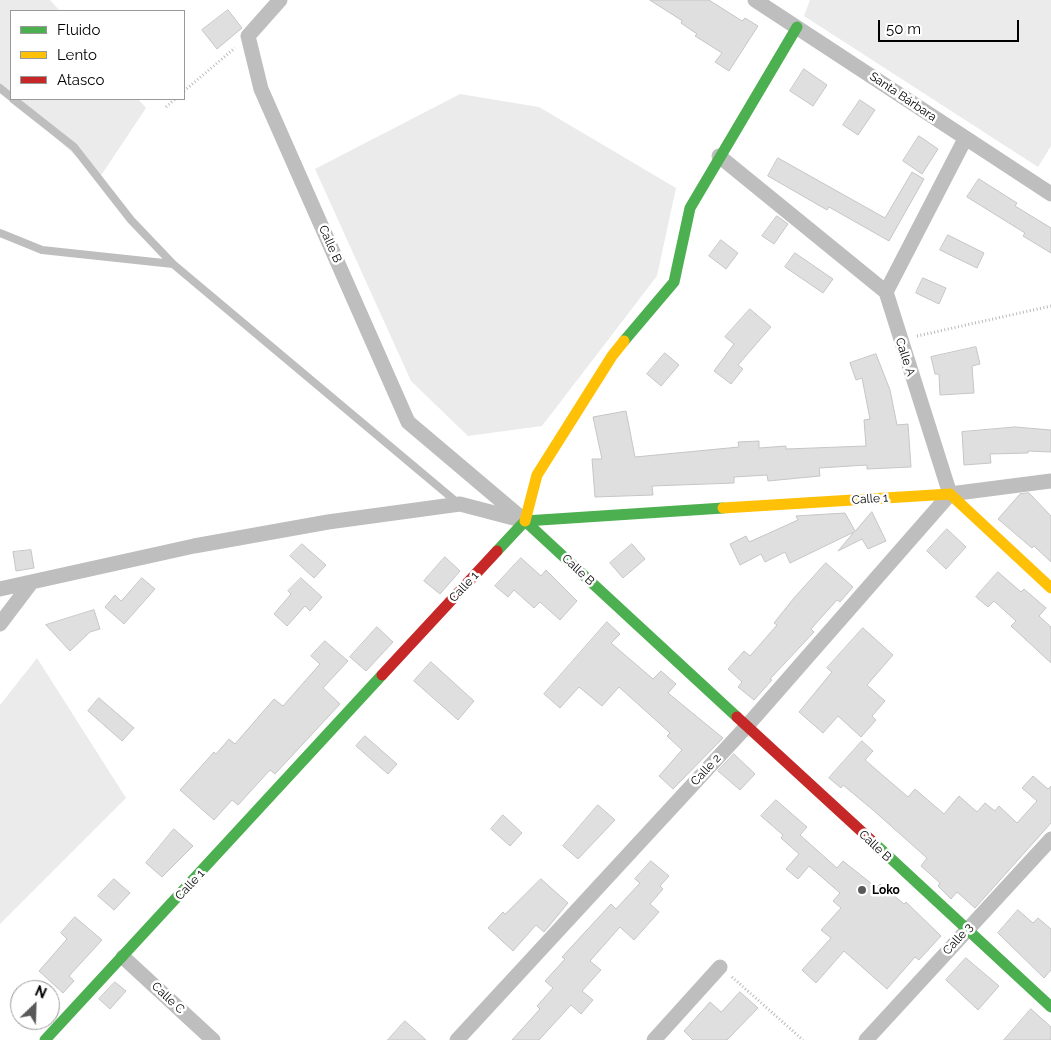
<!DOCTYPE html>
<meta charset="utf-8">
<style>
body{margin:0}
#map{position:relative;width:1051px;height:1040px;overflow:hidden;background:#fff;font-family:Raleway,sans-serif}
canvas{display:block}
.legend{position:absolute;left:10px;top:10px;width:175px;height:90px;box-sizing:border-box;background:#fff;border:1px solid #999;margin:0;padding:6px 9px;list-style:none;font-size:15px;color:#000}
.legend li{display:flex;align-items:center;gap:10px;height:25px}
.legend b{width:25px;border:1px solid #999}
.north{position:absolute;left:10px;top:980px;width:50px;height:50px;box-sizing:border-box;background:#fff;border:1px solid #999;border-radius:50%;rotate:24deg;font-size:14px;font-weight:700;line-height:20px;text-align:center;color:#000}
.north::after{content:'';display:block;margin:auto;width:18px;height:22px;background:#595959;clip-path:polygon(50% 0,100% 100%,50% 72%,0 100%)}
.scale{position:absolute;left:878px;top:20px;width:141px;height:22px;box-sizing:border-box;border:2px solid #000;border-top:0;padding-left:6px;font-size:15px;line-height:18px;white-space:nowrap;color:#000;-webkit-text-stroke:4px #fff;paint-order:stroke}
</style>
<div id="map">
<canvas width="1051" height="1040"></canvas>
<ul class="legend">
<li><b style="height:6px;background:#4caf50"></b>Fluido</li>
<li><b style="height:6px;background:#ffc107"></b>Lento</li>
<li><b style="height:6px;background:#c62828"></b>Atasco</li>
</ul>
<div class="north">N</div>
<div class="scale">50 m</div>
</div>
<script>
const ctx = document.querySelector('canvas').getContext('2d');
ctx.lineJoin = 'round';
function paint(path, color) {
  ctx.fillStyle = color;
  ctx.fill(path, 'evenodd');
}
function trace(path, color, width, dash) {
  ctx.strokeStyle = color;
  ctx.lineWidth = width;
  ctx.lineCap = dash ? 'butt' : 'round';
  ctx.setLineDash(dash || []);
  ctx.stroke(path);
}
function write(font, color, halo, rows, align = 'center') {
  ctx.font = font + ' Raleway,sans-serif';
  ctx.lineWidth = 5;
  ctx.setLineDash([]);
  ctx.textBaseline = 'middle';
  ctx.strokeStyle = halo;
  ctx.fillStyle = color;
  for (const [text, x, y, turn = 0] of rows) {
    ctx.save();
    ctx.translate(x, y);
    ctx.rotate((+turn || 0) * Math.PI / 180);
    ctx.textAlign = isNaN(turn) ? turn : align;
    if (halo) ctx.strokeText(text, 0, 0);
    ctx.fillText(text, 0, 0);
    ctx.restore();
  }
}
paint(new Path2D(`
 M0,0h50l10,11h-49v88h127l8,9 -46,69 -100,-88z
 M810,0h241v146l-13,21 -234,-151z
 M460,94l79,13 137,81 -19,88 -115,150 -74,10 -57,-55 -96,-212z
 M37,658l89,140 -126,126v-219z`), '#ebebeb');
const building = new Path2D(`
 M650,0h59l33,21 3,-3 13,8 -29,45 -14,-9 7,-9 -27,-17 2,-2 -16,-11 1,-2z
 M228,10l14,18 -25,21 -15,-19z
 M804,69l23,16 -14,21 -23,-15z
 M860,100l15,10 -17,25 -15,-10z
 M919,136l19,13 -16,25 -19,-13z
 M778,158l107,60 27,-46 12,7 -35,62 -60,-34 -2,3 -59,-34z
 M979,179l38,24 -2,3 36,22v25l-28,-17 2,-3 -58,-36z
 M777,216l11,8 -14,20 -12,-8z
 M948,235l36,18 -7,15 -37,-18z
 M721,240l17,13 -12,16 -17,-13z
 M795,253l38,26 -10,14 -38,-26z
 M923,278l23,10 -7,16 -23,-11z
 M750,309l21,18 -33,38 5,4 -12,15 -17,-13 20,-27 -9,-7z
 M976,347l4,17 -8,2 2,27 -34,2 -1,-21h-4l-4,-17z
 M665,353l14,12 -18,21 -14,-12z
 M876,354l14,36 7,35 11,-1 3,43 -44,2v-4l-48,3 1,8 -52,5 -1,-6 -33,2v6l-82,3 1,9 -58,2 -3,-38h10l-9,-42 33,-6 9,46 104,-10 -1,-5 21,-1v7l27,-2v3l80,-3 -2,-26 6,-1 -8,-41 -6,2 -6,-17z
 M1015,427l36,3v22l-23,-1v2l-38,1 1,9 -27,2 -2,-33z
 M1029,493l22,23v46l-17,-16 -2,2 -34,-29 22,-25z
 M872,512l14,29 -18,8 -6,-10 -24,12 16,-19 -64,31 -5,-11 -20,10 -4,-8 -21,11 -10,-21 16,-8 3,6 18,-8 31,-14 -2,-4 49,-3 10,18z
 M947,529l19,18 -20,22 -19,-18z
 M302,544l24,21 -12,13 -24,-22z
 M632,544l13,15 -22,19 -13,-15z
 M31,550l3,18 -18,3 -3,-19z
 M445,557l15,14 -20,23 -16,-13z
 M521,558l20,18 5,-6 31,31 -17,19 -20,-18 -6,6 -20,-18 -6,7 -13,-11z
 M826,563l27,24 -13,15 -3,-2 -26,29 3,3 -44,47 2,1 -18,20 -16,-13 4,-5 -14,-13 16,-18 6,5 27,-31 -3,-2 20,-25z
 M998,572l23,20 3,-3 22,19 -7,8 12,11v36l-40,-37 5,-5 -22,-20 -6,6 -12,-10z
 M142,578l13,11 -31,35 -19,-17 10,-12 6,6z
 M301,578l21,19 -12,14 -5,-5 -18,20 -13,-12 17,-20 -3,-3z
 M94,610l6,19 -10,3 -20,19 -24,-26z
 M607,622l13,12 -9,9 42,36 8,-8 15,13 -8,9 55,45 -50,51 -14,-13 23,-26 -15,-14 3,-3 -51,-46 -17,19 -23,-19 -19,21 -16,-14z
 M377,627l16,15 -27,29 -16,-14z
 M863,628l30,27 -26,30 18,16 -13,15 4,4 -15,17 -23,-21 -15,17 -24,-21 33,-40 -5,-4z
 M325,641l23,20 -25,27 17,16 -65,70 -5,-4 -32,35 -6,-5 -18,20 -34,-30 34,-38 2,2 13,-15 6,5 39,-45 9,7 37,-42 -9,-8z
 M431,662l43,39 -16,19 -44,-39z
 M99,698l35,30 -12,13 -34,-30z
 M365,736l32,28 -9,10 -32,-28z
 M862,741l11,10 -8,9 43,37 7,-8 29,25 15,-18 18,16 8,-9 10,8 4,-5 18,17 20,-22 -15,-13 11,-12 15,13 3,-3v37l-76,85 -18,-16 -6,7 -13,-13 2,-3 -19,-17 6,-8 -54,-48 -30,-25 -2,3 -12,-10z
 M734,754l21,20 -15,16 -22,-19z
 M776,800l31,27 -7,8 37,33 6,-7 34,27 3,-4 24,20 2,-2 35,34 -22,24 -4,-3 -28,32 -43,-38 -28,32 -14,-13 29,-32 -10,-8 20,-22 -8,-7 7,-8 -31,-27 -11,13 -12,-10 13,-15 -18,-16 2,-3 -22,-19z
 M598,805l17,15 -37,39 -15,-13z
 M503,815l19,18 -12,13 -19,-17z
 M174,829l19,17 -31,31 -16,-14z
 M651,861l18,15 -9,10 3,3 -13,15 9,8 -25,28 -14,-13 -30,34 11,9 -19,21 11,9 -12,14 -10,-9 -32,35h-27l28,-31 -3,-3 16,-18 -8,-7 20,-22 -3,-2 49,-53 5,5 24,-26 -5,-4z
 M114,879l16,14 -16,17 -16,-14z
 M541,879l27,24 -24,29 -8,-7 -23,26 -25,-23 15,-16 2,2z
 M1018,910l15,13 5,-5 13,11v41l-7,8 -46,-45z
 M75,917l27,23 -33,36 5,5 -11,12 -24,-22 28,-32 -6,-6z
 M966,958l33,28 -21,24 -32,-30z
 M115,982l11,9 -16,18 -11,-10z
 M740,992l18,16 -31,32h-34l-9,-9 26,-29 11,10z
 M1031,1009l20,18v13h-47z
 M405,1021l21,19h-38z`);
paint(building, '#dfdfdf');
trace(building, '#c6c6c6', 1);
trace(new Path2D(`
 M184,91l51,-43
 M166,107l9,-8
 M917,336l134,-30
 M732,977l71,63`), '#b9b9b9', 3, [1, 2.5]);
trace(new Path2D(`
 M0,88l11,9
 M13,99l61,48 57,73 42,44
 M0,233l42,17 131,14 286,240`), '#bebebe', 8);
trace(new Path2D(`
 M280,0l-32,36 13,53 147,333 117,99
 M755,0l296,194
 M719,156l167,136 64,202
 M886,292l79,-153
 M950,494l101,-13
 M0,589l194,-43 134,-24 132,-18 61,16
 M0,624l31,-41
 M123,957l90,83
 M457,1040l289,-313 204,-233
 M654,1040l66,-73
 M866,1040l185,-201`), '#bebebe', 15);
trace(new Path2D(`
 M624,341l50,-59 16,-74 107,-181
 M525,521l212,196
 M497,551l28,-30 198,-13
 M873,842l178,165
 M45,1040l337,-365`), '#4caf50', 11);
trace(new Path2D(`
 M723,508l227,-14 101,94
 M525,521l12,-46 75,-119 12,-15`), '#ffc107', 11);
trace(new Path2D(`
 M382,675l115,-124
 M737,717l136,125`), '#c62828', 11);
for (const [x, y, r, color] of [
 [862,890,5,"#595959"]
]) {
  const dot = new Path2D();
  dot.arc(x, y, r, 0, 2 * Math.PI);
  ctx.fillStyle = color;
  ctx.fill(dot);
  trace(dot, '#fff', 2);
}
write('12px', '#000', '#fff', [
 ["Santa Bárbara",903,97,34],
 ["Calle B",330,244,66],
 ["Calle A",905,357,72],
 ["Calle 1",870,499,-4],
 ["Calle B",578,570,43],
 ["Calle 1",464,587,-47],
 ["Calle 2",706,770,-47],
 ["Calle B",875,846,43],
 ["Calle 1",190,885,-47],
 ["Calle 3",958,939,-48],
 ["Calle C",168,998,43]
]);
write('bold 12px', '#000', '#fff', [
 ["Loko",872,890]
], 'left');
</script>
